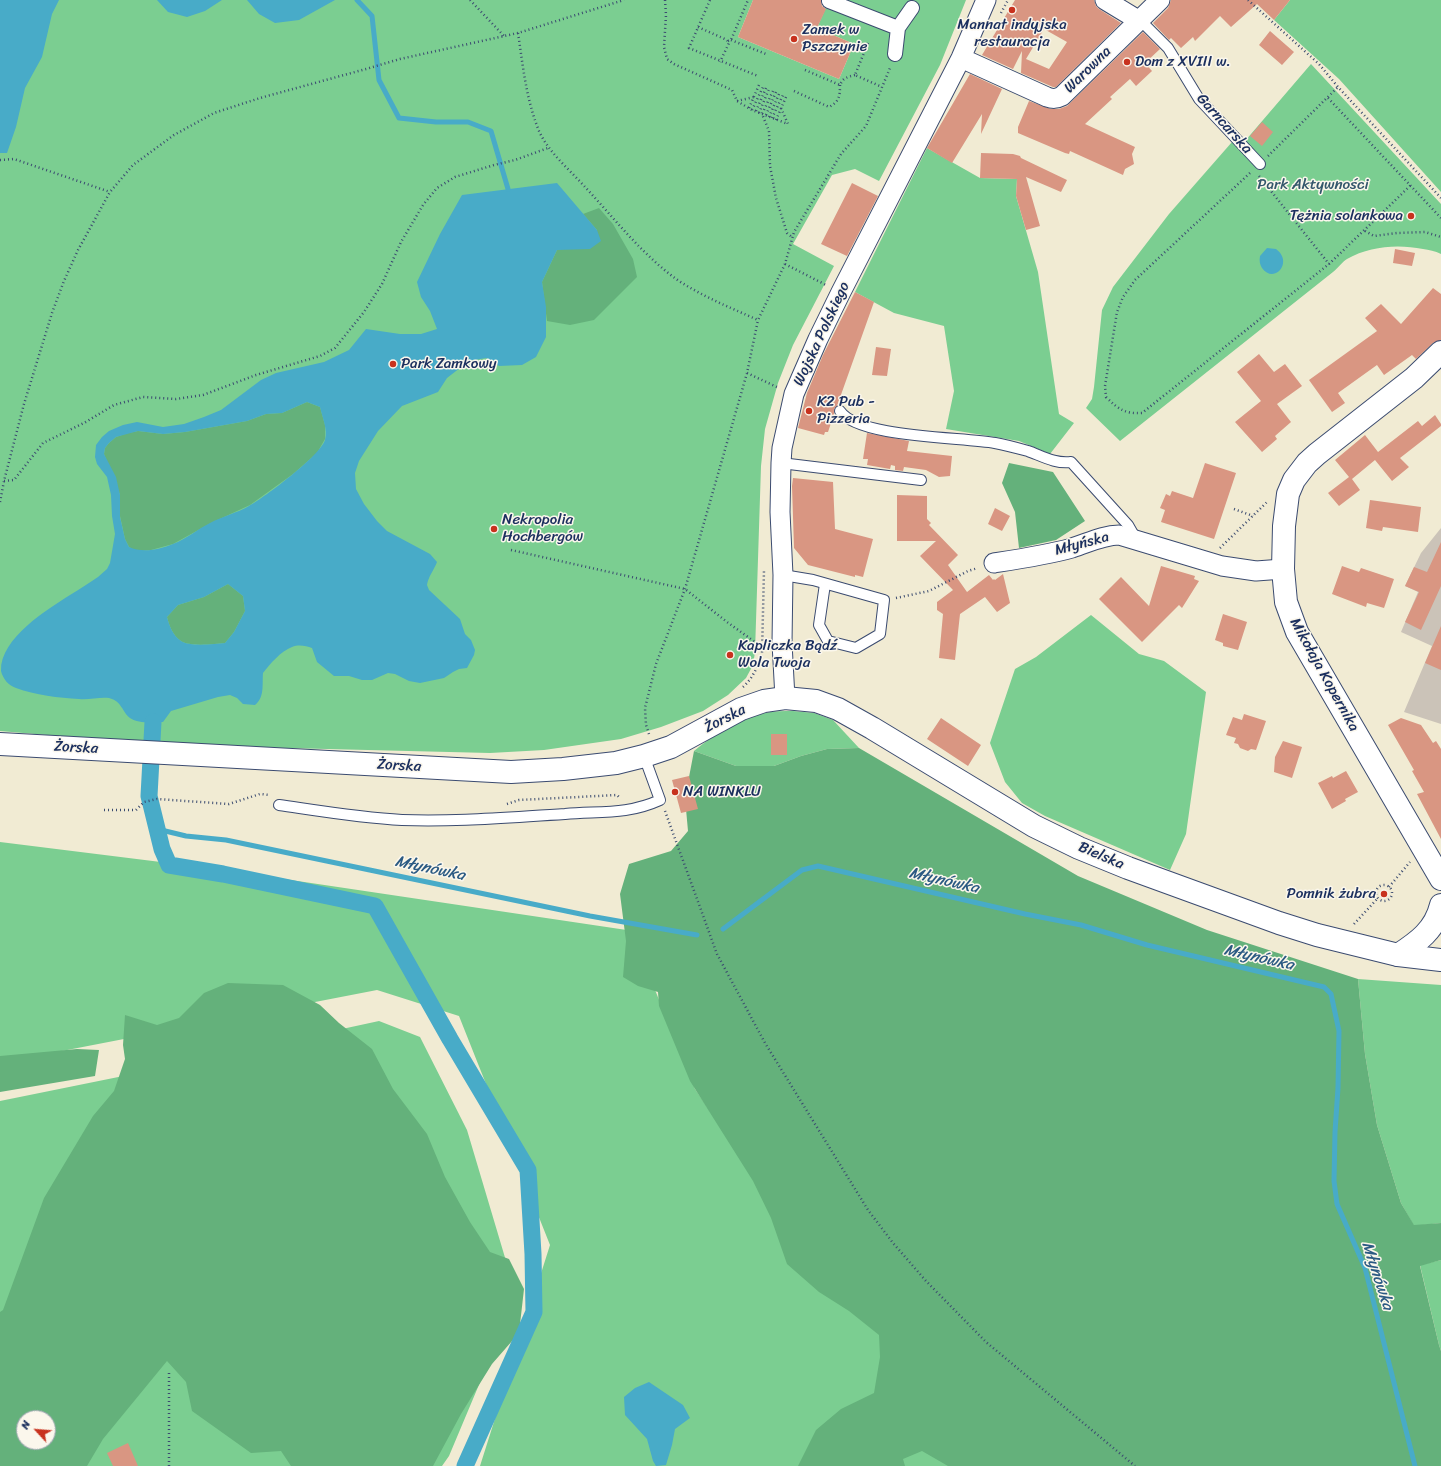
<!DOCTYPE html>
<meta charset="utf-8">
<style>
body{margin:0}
#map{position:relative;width:1441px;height:1466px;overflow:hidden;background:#f1ebd3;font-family:Sriracha,sans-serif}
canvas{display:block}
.north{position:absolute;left:16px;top:1410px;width:40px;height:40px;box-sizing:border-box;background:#fbf7ec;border:1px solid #a1a7b3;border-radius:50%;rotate:296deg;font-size:11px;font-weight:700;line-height:16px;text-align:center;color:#1b2f5e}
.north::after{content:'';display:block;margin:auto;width:14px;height:18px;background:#c8321e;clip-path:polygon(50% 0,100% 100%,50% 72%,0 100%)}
</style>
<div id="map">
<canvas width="1441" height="1466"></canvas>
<div class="north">N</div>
</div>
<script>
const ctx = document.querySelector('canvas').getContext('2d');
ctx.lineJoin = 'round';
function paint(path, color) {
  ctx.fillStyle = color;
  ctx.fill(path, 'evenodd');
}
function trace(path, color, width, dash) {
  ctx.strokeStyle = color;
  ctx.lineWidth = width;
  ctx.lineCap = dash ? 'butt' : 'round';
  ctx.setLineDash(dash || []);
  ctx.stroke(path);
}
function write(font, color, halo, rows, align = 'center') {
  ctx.font = font + ' Sriracha,sans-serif';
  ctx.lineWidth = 3;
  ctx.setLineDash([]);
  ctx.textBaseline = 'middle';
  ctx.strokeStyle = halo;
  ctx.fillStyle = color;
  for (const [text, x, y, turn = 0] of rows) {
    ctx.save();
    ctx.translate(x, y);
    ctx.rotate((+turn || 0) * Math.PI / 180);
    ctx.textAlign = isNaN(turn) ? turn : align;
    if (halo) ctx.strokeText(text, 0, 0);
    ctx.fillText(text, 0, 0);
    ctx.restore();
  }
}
paint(new Path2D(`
 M1441,528v196l-37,-12 28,-66 -31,-14 17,-40 -13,-6 16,-33z`), '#cbc3b8');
paint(new Path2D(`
 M0,0h753l-15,37 101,42 15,-35 -37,-16 12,-28h137l-26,65 -61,116 -24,-12 -23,6 -39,69 41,22 -41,79 -15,38 -13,46 -4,37 -6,186 -2,13 -7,13 -18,17 -25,16 -42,16 -40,12 -77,11 -54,3 -326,-8 -164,-14z
 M1290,0h151v192l-102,-113 -65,-59z
 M1311,64l130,140v50c-6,-3 -12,-4 -18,-5 -25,-5 -53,-3 -76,10 -5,3 -9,9 -14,13l-213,169 -34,-33 6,-9 2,-12 8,-77 11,-23 56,-73 63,-72 7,6z
 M927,148l53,30 37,1 -1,17 22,76 21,142 15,9 -24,31 -31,-13 -73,-12 8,-38 -10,-65 -50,-13 -39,-21z
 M1091,615l48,39 25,7 42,31 -20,142 -16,36 -125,-54 -23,-13 -17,-21 -15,-39 25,-74 21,-12z
 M793,711l21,2 19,7 26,28 -32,1 -26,7 -27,10h-38l-42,-15c20,-17 45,-32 71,-38 9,-2 19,-2 28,-2z
 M0,842l217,27 423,63 9,43 46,114 117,173 197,204h-529l70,-221 -91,-229 -82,-26 -377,73z
 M1358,979l83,6v238l-27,3 -13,-23 -24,-78 -12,-71z
 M379,1021l41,16 47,93 42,141 -7,59 -53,126 -7,10h-429l-13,-48v-317l148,-30zM24,1418h24v24h-24z
 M1441,1260v91l-2,-6 -19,-80z`), '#7bce91');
paint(new Path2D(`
 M599,208l14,16 20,35 4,18 -43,43 -24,5 -23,-4 -5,-39 15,-32 10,-2 30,-18 -14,-16z
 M307,402l13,5 5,18v14l-8,14 -24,21 -43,31 -39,18 -38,21 -22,6 -15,1 -7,-4 -4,-8 -5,-23v-21l-16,-41 1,-6 4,-5 7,-6 12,-4 10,-2 25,3 22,-2 62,-11 19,-7 16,-1z
 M1009,463l44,9 32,49 -29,19 -37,8 -4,-36 -13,-29z
 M228,584l15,12 2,15 -11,21 -9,11c-11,1 -35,4 -44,-2 -8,-5 -12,-16 -14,-24l11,-12 26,-8z
 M859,748l219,128 129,54 151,49 7,75 12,71 24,78 13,22 27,-2v37l-21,6 19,79 2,6v115h-493l-26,-15 -19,8 2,7h-107l18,-36 25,-21 33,-16 6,-36 -1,-22 -30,-24 -30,-19 -32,-28 -16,-46 -18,-37 -63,-100 -31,-75 -1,-14 -20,-6 -15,-9 3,-36 -6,-47 9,-30 42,-13 17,-20 -3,-33 9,-47 42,15h38l27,-10 26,-7z
 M228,983l55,2 37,20 19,18 33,26 21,40 34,45 18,43 25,45 20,30 19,7 15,30 -5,44 -27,31 -31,50 -28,52h-142l-10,-15 -30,2 -59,-42 -6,-29 -19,-21 -64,78 -16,27h-87v-154l3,-2 41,-112 49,-82 21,-25 11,-32 -2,-14 2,-30 32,10 22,-7 25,-25zM24,1418h24v24h-24z
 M77,1049l22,1 -4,26 -95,16v-36z`), '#64b17b');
paint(new Path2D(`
 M0,0h59l-7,14 -10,43 -17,31 -9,39 -9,26h-7z
 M157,0h65l-17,11 -18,6 -19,-5z
 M247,0h88l-36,20 -24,3 -16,-9z
 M557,183l40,47 4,11 -11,8 -33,1 -15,32 4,25v30l-10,20 -14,8 -23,1 -13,-8 -17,3 -22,17 -9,14 -36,14 -24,25 -19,30 -4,12 1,16 8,15 13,17 10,10 43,23 7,8c-3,8 -9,15 -10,23l2,5 31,29 5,15 6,6 4,10 -1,5 -7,13 -8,1 -6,3 -9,6 -24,5 -11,-2 -14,-7 -7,-1 -16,7h-10l-13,-4h-15l-17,-14 -5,-14c-6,-2 -13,-4 -20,-1 -11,4 -22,17 -29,26 -1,11 2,24 -8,32l-12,-1 -6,-6 -7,-3 -12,2 -47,14 -8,11c-10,0 -24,2 -33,-4 -8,-6 -8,-17 -21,-20 -10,-1 -20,2 -30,1 -20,-1 -44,-4 -63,-11 -8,-3 -13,-9 -15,-17 -1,-33 47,-62 69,-76 10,-6 19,-12 28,-18l9,-8 3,-6 5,-29 -3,-18 -1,-21 -4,-18 -10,-13 -2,-7 1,-12 6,-8 7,-6 14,-6 14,-3 26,5 21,-3 20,-7 17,-7 40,-30 15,-7 48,-11 25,-12 17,-21 34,5h21l16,-5 -7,-18 -9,-14 -4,-15 23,-48 22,-39zM307,402l13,5c2,10 8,22 5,33 -5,16 -60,57 -76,66 -12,7 -26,10 -39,17 -12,6 -24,16 -37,21 -14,6 -31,9 -44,3l-4,-8 -5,-22v-22l-4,-18 -12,-23 1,-6 4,-5 7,-6 22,-6 25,3 22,-2 62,-11 19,-7 16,-1zM228,584l15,12 2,15 -11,21 -9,11c-11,1 -35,4 -44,-2 -8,-5 -12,-16 -14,-24l11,-12 26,-8z
 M1267,248l9,1c18,13 -2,36 -14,19 -2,-3 -3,-7 -2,-12z
 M649,1382l34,23 7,13 -15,11 -3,16 -6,20 -10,1 -3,-5 -6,-22 -22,-24 -1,-18 11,-9z`), '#48abc8');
trace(new Path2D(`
 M357,0l15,16 7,64 20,38 37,4h32l23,9 17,58
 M157,829l29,7 40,4 364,76 107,19
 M723,929l79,-59 16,-4 207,48 56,11 66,20 177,42 7,7 8,37 -1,57 -3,44 -1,49 3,23 28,64 50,198`), '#48abc8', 5);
trace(new Path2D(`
 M153,722l-4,74 13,53 7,16 54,9 152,32 75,133 78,131 5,84 1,58 -69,154`), '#48abc8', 17);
paint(new Path2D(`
 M753,0h68l1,6 4,3 -9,19 37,16 -15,35 -101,-42z
 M1015,0h79l2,6 3,3 22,14 -65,64h-3l-32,-14 1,-22 -9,18 -31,-14zM1044,29l23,13 -18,27 -23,-10z
 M1171,0h119l-16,20 -17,-16 -26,23 -11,-11 -25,25 -2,-4 -12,11 -10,-10 -2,2 -16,-17 15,-15z
 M1270,31l24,21 -12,13 -23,-20z
 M1143,32l17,17 -15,14 7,8 -16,15 -6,-7 -20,18 2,2 -27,25 50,23 -3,7 2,10 -9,5 -2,6 -53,-24 -1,3 -4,-1 -47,-20v-6l11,-26 22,8h8l8,-3z
 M970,74l32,15 -21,45 1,-20 -30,49 -25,-15z
 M1262,122l11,10 -11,14 -12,-10z
 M981,153l32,1 7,2 1,2 46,22 -6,12 -35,-15 14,49 -14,4 -10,-34 1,-17 -37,-1z
 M852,183l26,13 -31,60 -26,-12z
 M1395,249l20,4 -3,13 -19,-3z
 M1433,288l8,6v46l-8,3 -17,16 -4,-4 -28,20 -7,-10 -39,28 7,10 -13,9 -23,-32 68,-49 -12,-13 16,-14 20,20z
 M855,292l19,10 -37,104 -3,3v5l-6,18h-3l-1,3 -26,-7 9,-35 16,-38z
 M876,347l15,2 -4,27 -15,-1z
 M1259,354l15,18 11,-8 17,22 -25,18 14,18 -16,14 2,3 -15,13 -27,-30 26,-21 -24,-29z
 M1435,415l6,9v2l-41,32 9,9 -17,14 -17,-21 -23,19 8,11 -21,16 -11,-13 21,-16 -14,-17 30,-25 13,17 40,-31 4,5z
 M867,433l42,8 -2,10 45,5 -2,20 -11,1 -13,-7 -22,-3 -1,4 -8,-1v-4l-4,-1 -1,4 -23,-4 1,-6h-5z
 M1205,463l31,10 -22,66 -53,-17 4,-12 -5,-2 6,-14 4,2 2,-5 21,7z
 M793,478l40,4 2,47 38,10 -10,38 -8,-2v2l-47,-12 -14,-17 -2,-62z
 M897,495l30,1v23l4,4 -2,2 29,30 -10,10 19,27 22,-17 4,5 1,-1 1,1 8,-6 7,29 -13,9 -12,-15 -25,17 -5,46 -16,-2 4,-44 -6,-4v-8l16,-12 -33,-34 16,-15h-39z
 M1370,500l51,7 -3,25 -35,-5 -1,4 -16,-3z
 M995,508l15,8 -8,15 -14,-7z
 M1441,542v44l-20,44 -16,-8 14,-30 -14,-6 9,-19 13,5z
 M1161,566l34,10 -1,3 5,2 -17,27 -3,-3 -37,37 -43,-43 22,-22 28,29z
 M1342,566l17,6 2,-4 33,11 -10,29 -17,-5 -1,4 -34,-13z
 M1223,614l24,8 -9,28 -15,-4v-3l-8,-3z
 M1441,626v44l-16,-7z
 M1244,714l22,7 -10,29 -5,-1 -3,2 -8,-3 -2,-4 -4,-1 2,-5 -10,-3 7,-18 9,3z
 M941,718l40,27 -13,21 -41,-27z
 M1401,718l20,7 12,18 3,-2 5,8v90l-24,-45 7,-2 -12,-21 2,-1 -26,-45z
 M771,734h16v21h-16z
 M1283,741l19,6 -10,31 -18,-6 1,-15z
 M1346,771l12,21 -13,7 1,2 -14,8 -14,-26 14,-7 1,2z
 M689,776l9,33 -17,4 -9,-33z
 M128,1443l10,23h-25l-6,-13z`), '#d99682');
const service = new Path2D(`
 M1138,20l8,6 22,22 31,51 61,65
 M840,411c18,27 123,26 155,32 11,2 22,5 33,8 14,5 27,13 43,11l57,63 8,14
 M781,463l140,17
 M783,575l30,5 71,20 -4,34 -24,14 -28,-7 -9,-16 6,-41
 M279,805c41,6 82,13 123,15 55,2 109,-3 163,-6 35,-3 62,1 95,-14l-16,-44`);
const pedestrian = new Path2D(`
 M829,1l69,27
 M895,54l3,-26 14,-20`);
const minor = new Path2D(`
 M1105,0l33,20
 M961,58l86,39c6,2 9,2 15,-1l98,-96
 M994,563c26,-4 53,-8 78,-15 16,-5 31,-13 47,-13l103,31 34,5 27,-2
 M785,698l-3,-55 1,-68 -3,-63 1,-49 1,-15 12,-54 24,-55 23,-47 120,-234 25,-58`);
const tertiary = new Path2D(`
 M1441,352l-27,26 -97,76 -10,9 -13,17 -6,14 -4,32 -1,43 3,33 11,30 144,247
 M1398,955c20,-13 37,-25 43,-50`);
const secondary = new Path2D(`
 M0,744l511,28 52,-3 53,-6 28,-7 27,-9 70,-38 23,-8 21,-3 31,3 22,8 34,19 162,98 45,22 49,20 151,55 38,12 81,20 43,5`);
trace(service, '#3b4b70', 12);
trace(pedestrian, '#3b4b70', 16);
trace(minor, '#3b4b70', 21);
trace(tertiary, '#3b4b70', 24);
trace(secondary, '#3b4b70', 24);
trace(new Path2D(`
 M470,0l34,36
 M665,0l1,15 -2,32 3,12 7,5 58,26 5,11 15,9 36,14
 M710,0l-21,48 69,28
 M1248,0l71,64 19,23 103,111
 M1001,13l7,-13
 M698,27l29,13 2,3 -9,19
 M518,33c5,33 8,66 21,98 10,22 30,38 46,56 30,32 58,69 94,94 25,16 52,27 79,39l27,-56 9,-32 47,-78 25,-28 24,-58
 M731,40l35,14
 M728,41l3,-1 17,-40
 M868,43l-13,32 27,12
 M805,70l35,15c3,-7 7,-8 15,-10
 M773,91l-11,23 7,17 1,35 6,32 11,35 6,5
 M794,91l35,16c10,-5 11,-11 11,-22
 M1328,98l113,120
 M737,101l17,-4
 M749,108l10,-23
 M781,108l7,16
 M752,110l11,-23
 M756,111l10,-23
 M759,113l10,-24
 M766,115l10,-23
 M769,117l10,-23
 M772,118l11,-23
 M776,120l10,-23
 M1268,156l70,-69
 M0,160l14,-1 96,33
 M1250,173l-115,107 -12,17 -6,15 -12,74 1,11c12,12 19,17 36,16l187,-149 82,-79
 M1259,176l70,88
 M1365,231l9,5 23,-3 28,-1 16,5
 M785,264l41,21
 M747,373l32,15
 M4,481l10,-1 29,-37 41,-20 30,-18 29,-8 33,2 27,-4 53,-20 64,-19 15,-8 29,-36 18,-28 19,-42 22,-37 14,-17 18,-11 39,-12 21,-5 33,-12
 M0,502l4,-21 20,-77 28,-91 12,-32 14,-31 32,-58 23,-27 41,-30 40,-22 46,-15 106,-29 34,-10 118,-26 106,-33
 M1234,509l19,7
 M1220,548l48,-47
 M511,550l174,39 42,33 35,25
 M896,598l33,-7 39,-20 10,-3
 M743,687c10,-9 15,-21 19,-33l2,-84
 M649,734l-3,-9 -1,-17 11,-44 29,-75 62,-216 11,-53
 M507,804l12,-4 98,-5 2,2
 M104,810h32l8,-8 13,-3 72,5 31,-10 10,1
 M665,811l52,143 48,89 103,167 25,33 33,38 60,61 149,124
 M1376 893a8 8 0 1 1 16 0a8 8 0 1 1-16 0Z
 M1389,887l21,-25
 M1354,924l24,-26
 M169,1466v-94`), '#3b4b70', 2.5, [1, 3]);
trace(service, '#fff', 10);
trace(pedestrian, '#fff', 14);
trace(minor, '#fff', 19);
trace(tertiary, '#fff', 22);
trace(secondary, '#fff', 22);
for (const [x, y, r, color] of [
 [1012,10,4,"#c8321e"],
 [794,39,4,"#c8321e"],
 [1127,62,4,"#c8321e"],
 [1411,216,4,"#c8321e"],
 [393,364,4,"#c8321e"],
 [809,411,4,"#c8321e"],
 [494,529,4,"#c8321e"],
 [730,655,4,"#c8321e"],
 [675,792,4,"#c8321e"],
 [1384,894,4,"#c8321e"]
]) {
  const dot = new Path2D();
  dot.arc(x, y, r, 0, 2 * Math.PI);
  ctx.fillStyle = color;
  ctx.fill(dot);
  trace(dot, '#fbf7ec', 1.5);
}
write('15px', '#1b2f5e', '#fbf7ec', [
 ["Mannat indyjska",1012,25,"center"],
 ["restauracja",1012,42,"center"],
 ["Zamek w",802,30],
 ["Pszczynie",802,47],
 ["Dom z XVIII w.",1135,62],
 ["Tężnia solankowa",1403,216,"right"],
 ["Park Zamkowy",401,364],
 ["K2 Pub -",817,402],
 ["Pizzeria",817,419],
 ["Nekropolia",502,520],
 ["Hochbergów",502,537],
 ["Kapliczka Bądź",738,646],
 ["Wola Twoja",738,663],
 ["NA WINKLU",683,792],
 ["Pomnik żubra",1376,894,"right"]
], 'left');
write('15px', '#1b2f5e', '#fbf7ec', [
 ["Warowna",1088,70,-45],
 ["Garncarska",1224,124,48],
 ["Wojska Polskiego",822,334,-65],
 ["Młyńska",1082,544,-15],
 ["Mikołaja Kopernika",1324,675,61],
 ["Żorska",725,719,-27],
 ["Żorska",76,748,3],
 ["Żorska",399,766,3],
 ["Bielska",1101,856,23]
]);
write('15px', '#33576b', '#fbf7ec', [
 ["Park Aktywności",1313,185]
]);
write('italic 16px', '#2b5a83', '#fbf7ec', [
 ["Młynówka",430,869,12],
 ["Młynówka",944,881,13],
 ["Młynówka",1259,958,13],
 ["Młynówka",1377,1276,72]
]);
</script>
